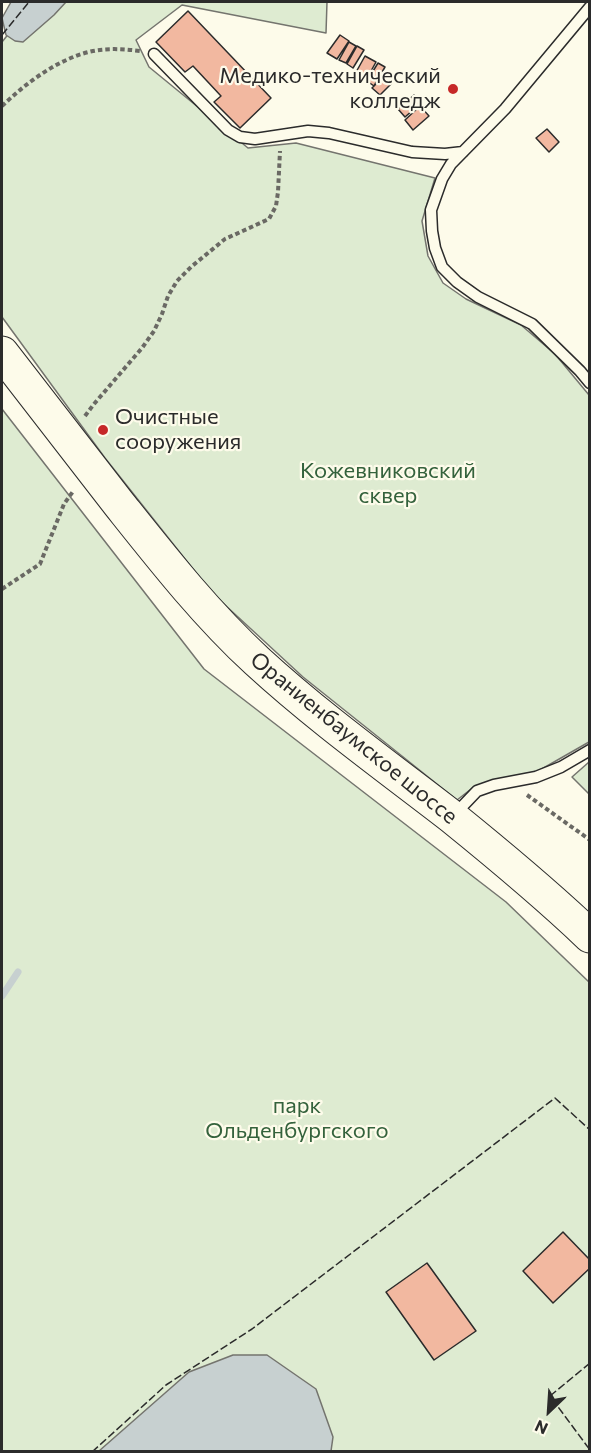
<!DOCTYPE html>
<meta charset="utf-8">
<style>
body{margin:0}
#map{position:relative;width:591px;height:1453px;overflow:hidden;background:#fdfbea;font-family:Commissioner,sans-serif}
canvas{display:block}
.frame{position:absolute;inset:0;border:3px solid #2b2b2b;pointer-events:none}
.north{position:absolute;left:519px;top:1381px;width:60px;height:60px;-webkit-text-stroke:4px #fdfbea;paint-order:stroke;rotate:205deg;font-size:16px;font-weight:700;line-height:24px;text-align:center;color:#2b2b2b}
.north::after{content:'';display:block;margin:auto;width:21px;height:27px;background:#2b2b2b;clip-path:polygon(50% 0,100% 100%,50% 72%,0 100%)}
</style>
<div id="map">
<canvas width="591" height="1453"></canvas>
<div class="frame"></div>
<div class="north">N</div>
</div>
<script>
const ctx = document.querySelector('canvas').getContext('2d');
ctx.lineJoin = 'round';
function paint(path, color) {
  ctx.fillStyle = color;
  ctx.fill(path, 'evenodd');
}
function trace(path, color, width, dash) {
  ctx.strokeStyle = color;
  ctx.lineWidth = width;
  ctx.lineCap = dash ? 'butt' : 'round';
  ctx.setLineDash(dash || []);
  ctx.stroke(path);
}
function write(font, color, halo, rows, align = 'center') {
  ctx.font = font + ' Commissioner,sans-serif';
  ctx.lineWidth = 4.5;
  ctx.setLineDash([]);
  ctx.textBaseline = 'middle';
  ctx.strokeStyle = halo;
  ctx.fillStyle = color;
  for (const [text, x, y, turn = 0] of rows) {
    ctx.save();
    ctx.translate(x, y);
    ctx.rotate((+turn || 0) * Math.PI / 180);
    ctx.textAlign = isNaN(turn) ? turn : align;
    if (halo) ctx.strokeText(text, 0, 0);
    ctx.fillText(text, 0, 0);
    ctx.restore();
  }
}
const green = new Path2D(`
 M34,2h293l-1,31 -144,-28 -46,35 13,27 99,81 48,-5 139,35 -13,43 6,35 15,27 23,16 55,26 34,29 34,41v347l-56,32 -58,12 -18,14 -154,-123 -91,-84 -107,-135 -103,-141v-275z
 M2,409l202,260 302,233 84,81 -1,468h-587z
 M589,762v32l-17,-17z`);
paint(green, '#deebd1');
trace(green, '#74746e', 1.5);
const water = new Path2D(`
 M11,2h55l-12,13 -31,27 -8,-1 -9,-6 -4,-17z
 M233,1355h34l49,34 17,48 -2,14h-232l90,-79z`);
paint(water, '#c7d0d0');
trace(water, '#74746e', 1.5);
trace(new Path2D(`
 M2,996l16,-24`), '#c7d0d0', 7);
const building = new Path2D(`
 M188,11l83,87 -31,30 -26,-26 7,-6 -28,-30 -8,6 -29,-30z
 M340,35l9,6 -12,18 -10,-6z
 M349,42l7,4 -10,17 -7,-3z
 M357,46l7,4 -11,18 -6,-4z
 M365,56l11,6 -10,18 -11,-6z
 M378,63l7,4 -11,19 -7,-5z
 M389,71l7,8 -16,16 -8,-7z
 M414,95l7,8 -16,14 -7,-8z
 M420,106l9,10 -16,14 -8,-10z
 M547,129l12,13 -10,10 -13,-14z
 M563,1232l27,28v8l-37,35 -30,-32z
 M427,1263l49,68 -42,29 -48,-68z`);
paint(building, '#f2b8a0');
trace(building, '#2b2b2b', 1.5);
const service = new Path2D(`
 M590,7l-85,102 -54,55 -9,15 -11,31 1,21 3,17 7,19 15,15 21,15 54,27 48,47 10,12
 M154,54l74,76 12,7 15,2 53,-8 21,2 83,19 33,2 18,-2
 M455,814l22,-23 17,-6 42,-8 25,-10 29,-17`);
const primary = new Path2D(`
 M2,353c39,50 78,100 117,151 43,54 86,109 138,157 61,56 129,105 195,156 47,38 94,77 138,119`);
trace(service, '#2b2b2b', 13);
trace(primary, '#2b2b2b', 35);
trace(new Path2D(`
 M2,106c24,-23 57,-48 91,-55 16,-3 31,-2 47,0
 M85,416l9,-12 48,-56 12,-17 8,-17 6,-18 9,-15 14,-14 34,-28 44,-20 7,-13 2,-14 2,-41
 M2,589l38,-25 24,-60 10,-14
 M527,795l63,45`), '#6a6964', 4, [4.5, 3]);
trace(service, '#fdfbea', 10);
trace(primary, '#fdfbea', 33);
trace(new Path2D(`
 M2,35l27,-33
 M590,1363l-40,33 40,54
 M92,1452l74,-67 86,-56 303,-231 35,32`), '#2b2b2b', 1.5, [8, 3]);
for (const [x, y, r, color] of [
 [453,89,6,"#c62828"],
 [103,430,6,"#c62828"]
]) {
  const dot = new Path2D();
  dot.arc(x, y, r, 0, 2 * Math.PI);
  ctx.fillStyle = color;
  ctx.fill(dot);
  trace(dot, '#fdfbea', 2);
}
write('22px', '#2b2b2b', '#fdfbea', [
 ["Медико-технический",441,76],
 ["колледж",441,101],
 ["Очистные",115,417,"left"],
 ["сооружения",115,442,"left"]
], 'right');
write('22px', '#34623c', '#fdfbea', [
 ["Кожевниковский",388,471],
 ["сквер",388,496],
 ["парк",297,1106],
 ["Ольденбургского",297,1131]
]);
write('22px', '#2b2b2b', '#fdfbea', [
 ["Ораниенбаумское шоссе",354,738,39]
]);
</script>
